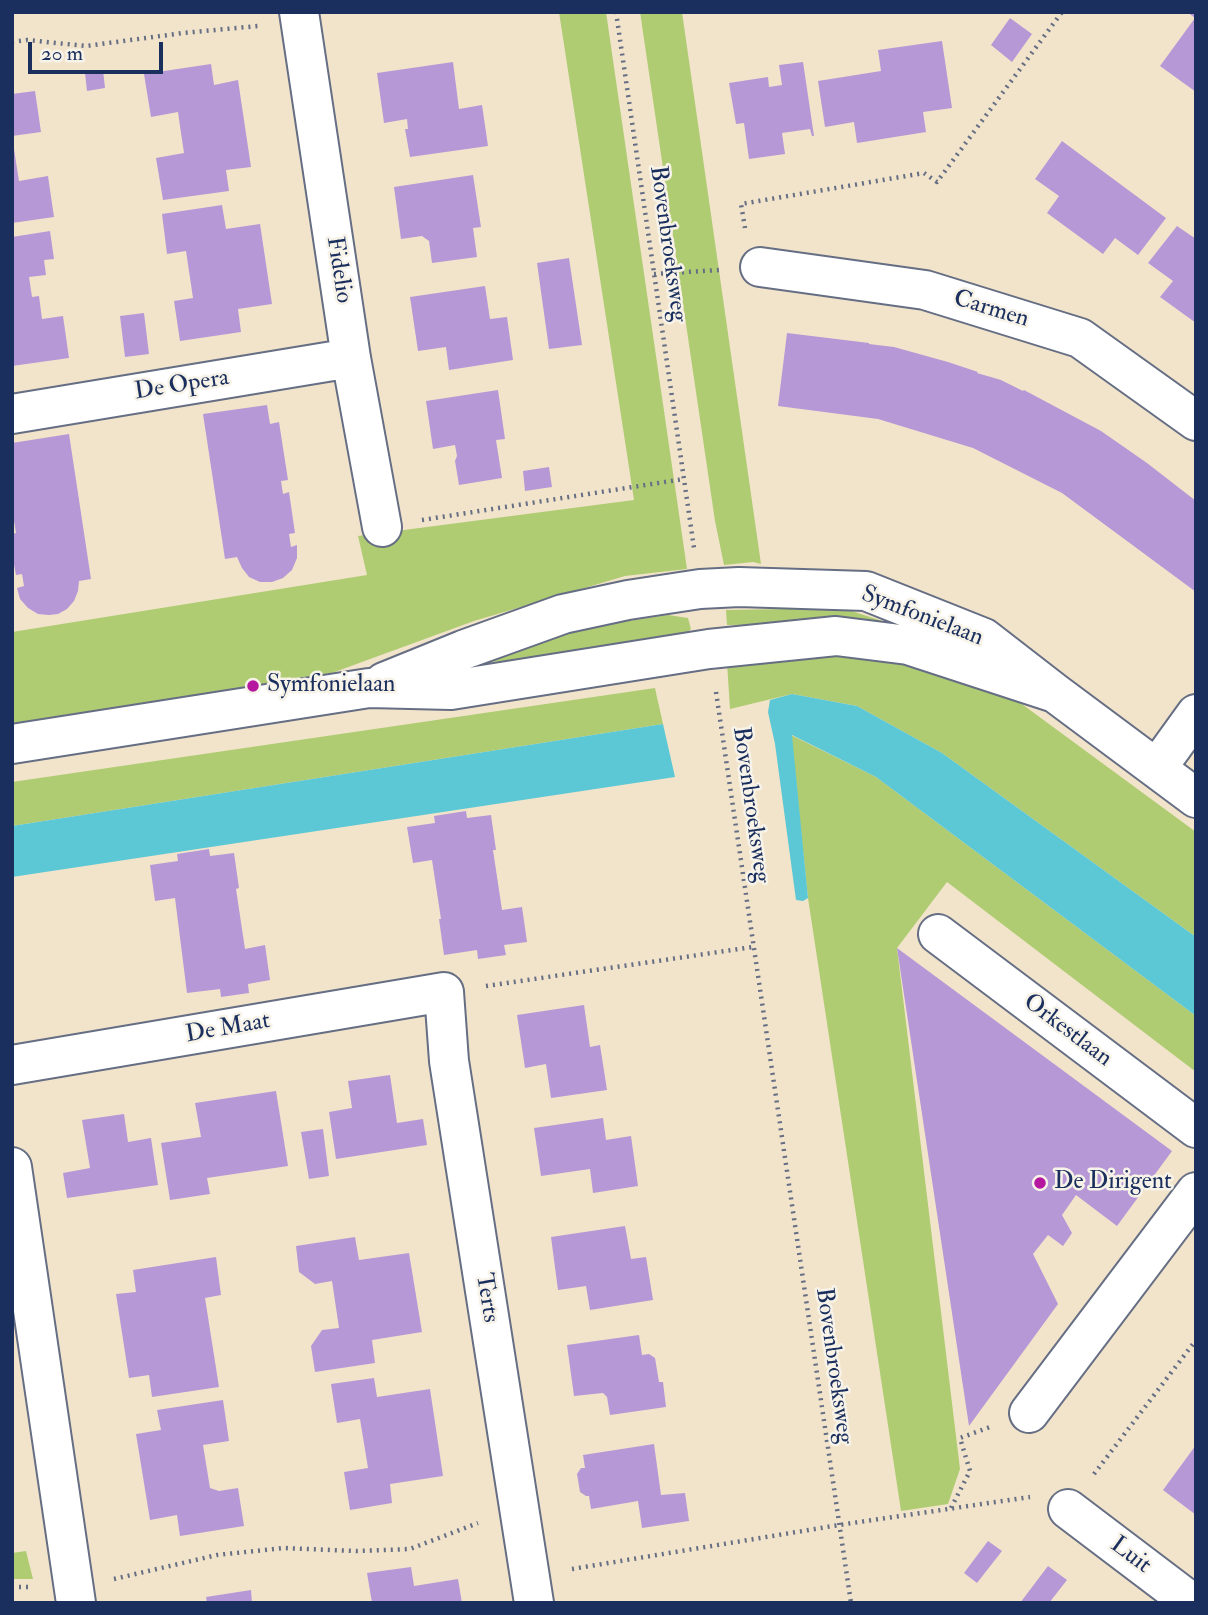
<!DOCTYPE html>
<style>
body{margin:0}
#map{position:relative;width:1208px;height:1615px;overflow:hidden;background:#f2e4cb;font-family:"IM FELL Double Pica",serif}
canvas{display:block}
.frame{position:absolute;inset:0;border:14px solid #1b2f5e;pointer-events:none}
.scale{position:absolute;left:28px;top:42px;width:135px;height:32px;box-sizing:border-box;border:4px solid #1b2f5e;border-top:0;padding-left:9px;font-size:21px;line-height:24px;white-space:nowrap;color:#1b2f5e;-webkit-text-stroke:5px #f7f3e8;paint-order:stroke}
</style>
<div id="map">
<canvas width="1208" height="1615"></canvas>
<div class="frame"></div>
<div class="scale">20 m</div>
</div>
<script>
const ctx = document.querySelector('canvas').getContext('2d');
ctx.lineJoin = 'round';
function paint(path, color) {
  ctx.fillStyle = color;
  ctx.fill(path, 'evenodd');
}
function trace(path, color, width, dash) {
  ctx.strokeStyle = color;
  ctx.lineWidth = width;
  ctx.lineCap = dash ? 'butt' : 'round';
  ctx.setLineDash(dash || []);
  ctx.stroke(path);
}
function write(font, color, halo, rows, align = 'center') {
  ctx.font = font + ' "IM FELL Double Pica",serif';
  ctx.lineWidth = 5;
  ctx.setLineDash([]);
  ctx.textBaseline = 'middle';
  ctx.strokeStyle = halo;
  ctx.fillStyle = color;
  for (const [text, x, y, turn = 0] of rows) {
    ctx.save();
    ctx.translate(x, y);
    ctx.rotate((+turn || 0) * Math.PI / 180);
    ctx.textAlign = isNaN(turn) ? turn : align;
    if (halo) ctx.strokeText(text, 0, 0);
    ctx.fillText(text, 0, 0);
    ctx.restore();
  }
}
paint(new Path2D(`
 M559,12h47l81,557 -62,7 -151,45 -183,67 -279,41v-97l355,-57 -9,-39 276,-36z
 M640,12h42l79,552 -8,-2 -29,3 -9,-44z
 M842,608l50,16 -165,1 -1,-15z
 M668,615l20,3 3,11 -5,5 -150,25 -62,4 93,-33z
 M858,653l68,9 89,37 181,133v105l-254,-184 -85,-47 -65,-12 -62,15 -3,-46z
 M655,688l8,36 -651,102v-44z
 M791,735l85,42 320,239v56l-249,-190 -50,66 63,521 -12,35 -47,7 -93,-613z
 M26,1551l7,28h-21v-26z`), '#b0cc73');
paint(new Path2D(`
 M792,694l65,12 85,47 254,184v79l-320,-239 -84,-42 16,163 -5,3 -7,-1 -21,-156 -7,-32 2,-12z
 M663,724l12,53 -663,100v-51z`), '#5cc8d5');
paint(new Path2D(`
 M1187,12h9v80l-36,-26 35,-48z
 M1010,18l22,16 -20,28 -21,-17z
 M942,41l10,67 -29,4 3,20 -69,11 -3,-21 -29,5 -7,-46 63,-10 -3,-21z
 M453,62l6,47 23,-4 6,41 -78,11 -5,-28h3l-1,-10 -23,4 -7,-50z
 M803,62l11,74h-2l-2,-7 -28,4 3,21 -36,5 -5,-36 -8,1 -7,-41 39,-6 1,10 13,-2 -3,-20z
 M211,64l3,21 24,-5 13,87 -25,3 3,21 -66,9 -7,-42 28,-5 -3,-20 -3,-21 -27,5 -7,-43z
 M103,70l2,18 -18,3 -2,-18z
 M35,91l6,41 -29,4v-42z
 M1062,141l104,77 -28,37 -23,-17 -12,16 -56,-41 12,-17 -24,-17z
 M12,149h2l5,32 29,-5 6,41 -42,6z
 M473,175l8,52 -8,1 4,29 -45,6 -3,-22 -7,-5 -21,3 -7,-52z
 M222,205l4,24 34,-5 12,80 -34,5 3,23 -61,9 -6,-40 19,-3 -7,-47 -19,3 -5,-40z
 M1177,226l19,13v84l-36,-26 13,-16 -25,-18z
 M50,231l4,28 -10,1 2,15 -17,2 3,20 7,-1 3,23 21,-3 6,42 -57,8v-129z
 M569,258l13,87 -33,4 -12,-86z
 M485,286l5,33 17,-2 6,43 -64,10 -3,-23 -28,4 -8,-54z
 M144,313l5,41 -24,3 -5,-41z
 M787,333l82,10v1l25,3 54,15 30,10 -1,1 24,7 22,11 1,-1 77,41 46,32 49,38v91l-134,-99 -89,-45 -95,-29 -100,-13z
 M498,390l7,49 -9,1 6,38 -43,7 -4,-24 2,-5 -2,-11 -22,4 -7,-48z
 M267,405l3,19 9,-2 9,58 -7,1 2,13 6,-2 6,41 -6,1 2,13 6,-2v13l-5,12 -9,8 -11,4h-12l-11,-5 -7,-9 -5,-11 -12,2 -22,-145z
 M69,434l22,145 -12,2 -1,10 -4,10 -7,8 -9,5 -9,1 -11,-1 -10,-6 -8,-9 -3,-11 7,-2 -2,-12 -6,1 -4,-21v-20l4,-1 -2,-12h-2v-78z
 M549,467l3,20 -27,4 -2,-20z
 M466,811l1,7 24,-3 5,35h-3l9,60 20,-3 5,35 -23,3 2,10 -28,4 -1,-9 -33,5 -5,-36h2l-9,-59 -19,3 -6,-36 28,-4 -1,-7z
 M209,849l1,7 24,-3 5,35 -3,1 9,60 20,-4 5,35 -22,4 1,9 -28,4 -1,-8 -33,4 -12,-95 -20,3 -5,-36 28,-4 -1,-7z
 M897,948l275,203 -55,75 -41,-31 -14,20 10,18 -9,13 -15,-11 -15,19 25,50 -89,122z
 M584,1005l6,42 10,-2 7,45 -56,8 -5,-34 -21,4 -8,-53z
 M390,1075l7,48 26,-4 4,26 -91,14 -7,-47 23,-4 -4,-27z
 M276,1091l12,75 -81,12 3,16 -40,6 -9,-57 40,-6 -6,-34z
 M124,1114l4,28 23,-4 7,47 -91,13 -4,-25 27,-5 -8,-48z
 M603,1118l3,22 25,-4 7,50 -45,7 -3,-24 -49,7 -7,-48z
 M323,1129l6,47 -20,3 -8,-47z
 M625,1226l6,33 15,-2 7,43 -63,10 -4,-24 -28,4 -7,-53z
 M355,1237l4,23 50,-7 13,79 -50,8 3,23 -60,9 -4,-26 11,-16 17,-2 -7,-47 -17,3 -16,-12 -3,-26z
 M216,1257l5,38 -16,3 14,89 -67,10 -3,-22 -20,3 -13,-84 20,-2 -3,-22z
 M639,1335l3,20 7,-1 6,4 4,24h4l3,25 -56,8 -3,-18 -4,-4 -29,3 -7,-51z
 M374,1378l3,19 53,-8 13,87 -53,8 2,19 -42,7 -6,-38 24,-4 -8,-49 -23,4 -6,-39z
 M223,1400l6,41 -26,4 7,43 9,3 19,-3 6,38 -64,10 -3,-21 -27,5 -14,-86 25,-4 -4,-20z
 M654,1444l7,51 24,-2 4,28 -47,7 -4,-27 -47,8 -2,-13h-3l-6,-4 -3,-18 4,-6h4l-2,-13z
 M1196,1445v70l-33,-25z
 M988,1541l14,10 -25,32 -13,-10z
 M1048,1566l19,14 -18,23h-29z
 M411,1567l3,19 44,-7 4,24h-90l-5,-30z
 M251,1590l1,13h-45l-1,-6z`), '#b698d6');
const minor = new Path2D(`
 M299,12l52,346 31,169
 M760,267l165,23 155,48 116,83
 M12,414l339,-56
 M384,682l79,-32 100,-36 65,-14 72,-11 39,-2 127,4 118,47 71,55 141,105
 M12,744l357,-56 82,2 258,-41 127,-13 72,9 147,48
 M1157,768l39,-54
 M938,934l258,194
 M12,1065l432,-73 5,69 85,542
 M12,1167l64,436
 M1029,1413l167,-221
 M1068,1509l124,94`);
trace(minor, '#666e84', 42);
trace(new Path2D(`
 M616,12l78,536
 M12,42l15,-2 59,6 97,-13 75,-7
 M745,228l-4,-24 183,-31 13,9 125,-170
 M654,274l65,-4
 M422,520l262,-41
 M716,692l135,911
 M486,986l267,-39
 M1094,1474l102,-134
 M951,1508l19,-37 -10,-33 30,-11
 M572,1569l267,-44 191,-28
 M114,1579l103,-24 66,-7 73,3 54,-2 68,-26
 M12,1587h20`), '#666e84', 4.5, [2, 5]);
trace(minor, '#fff', 38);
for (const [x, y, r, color] of [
 [253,686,7,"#b5179e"],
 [1040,1183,7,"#b5179e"]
]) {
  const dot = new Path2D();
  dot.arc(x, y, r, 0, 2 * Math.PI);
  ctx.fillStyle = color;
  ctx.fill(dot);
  trace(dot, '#f7f3e8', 2.5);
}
write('24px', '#1b2f5e', '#f7f3e8', [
 ["Bovenbroeksweg",667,244,82],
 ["Fidelio",338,270,81],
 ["Carmen",991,310,17],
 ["De Opera",182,386,-9],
 ["Symfonielaan",922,617,21],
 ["Bovenbroeksweg",750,805,82],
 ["De Maat",228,1029,-10],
 ["Orkestlaan",1067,1031,37],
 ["Terts",486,1298,81],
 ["Bovenbroeksweg",833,1366,82],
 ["Luit",1130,1556,37]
]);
write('24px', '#1b2f5e', '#f7f3e8', [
 ["Symfonielaan",267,686],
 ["De Dirigent",1054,1183]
], 'left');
</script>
